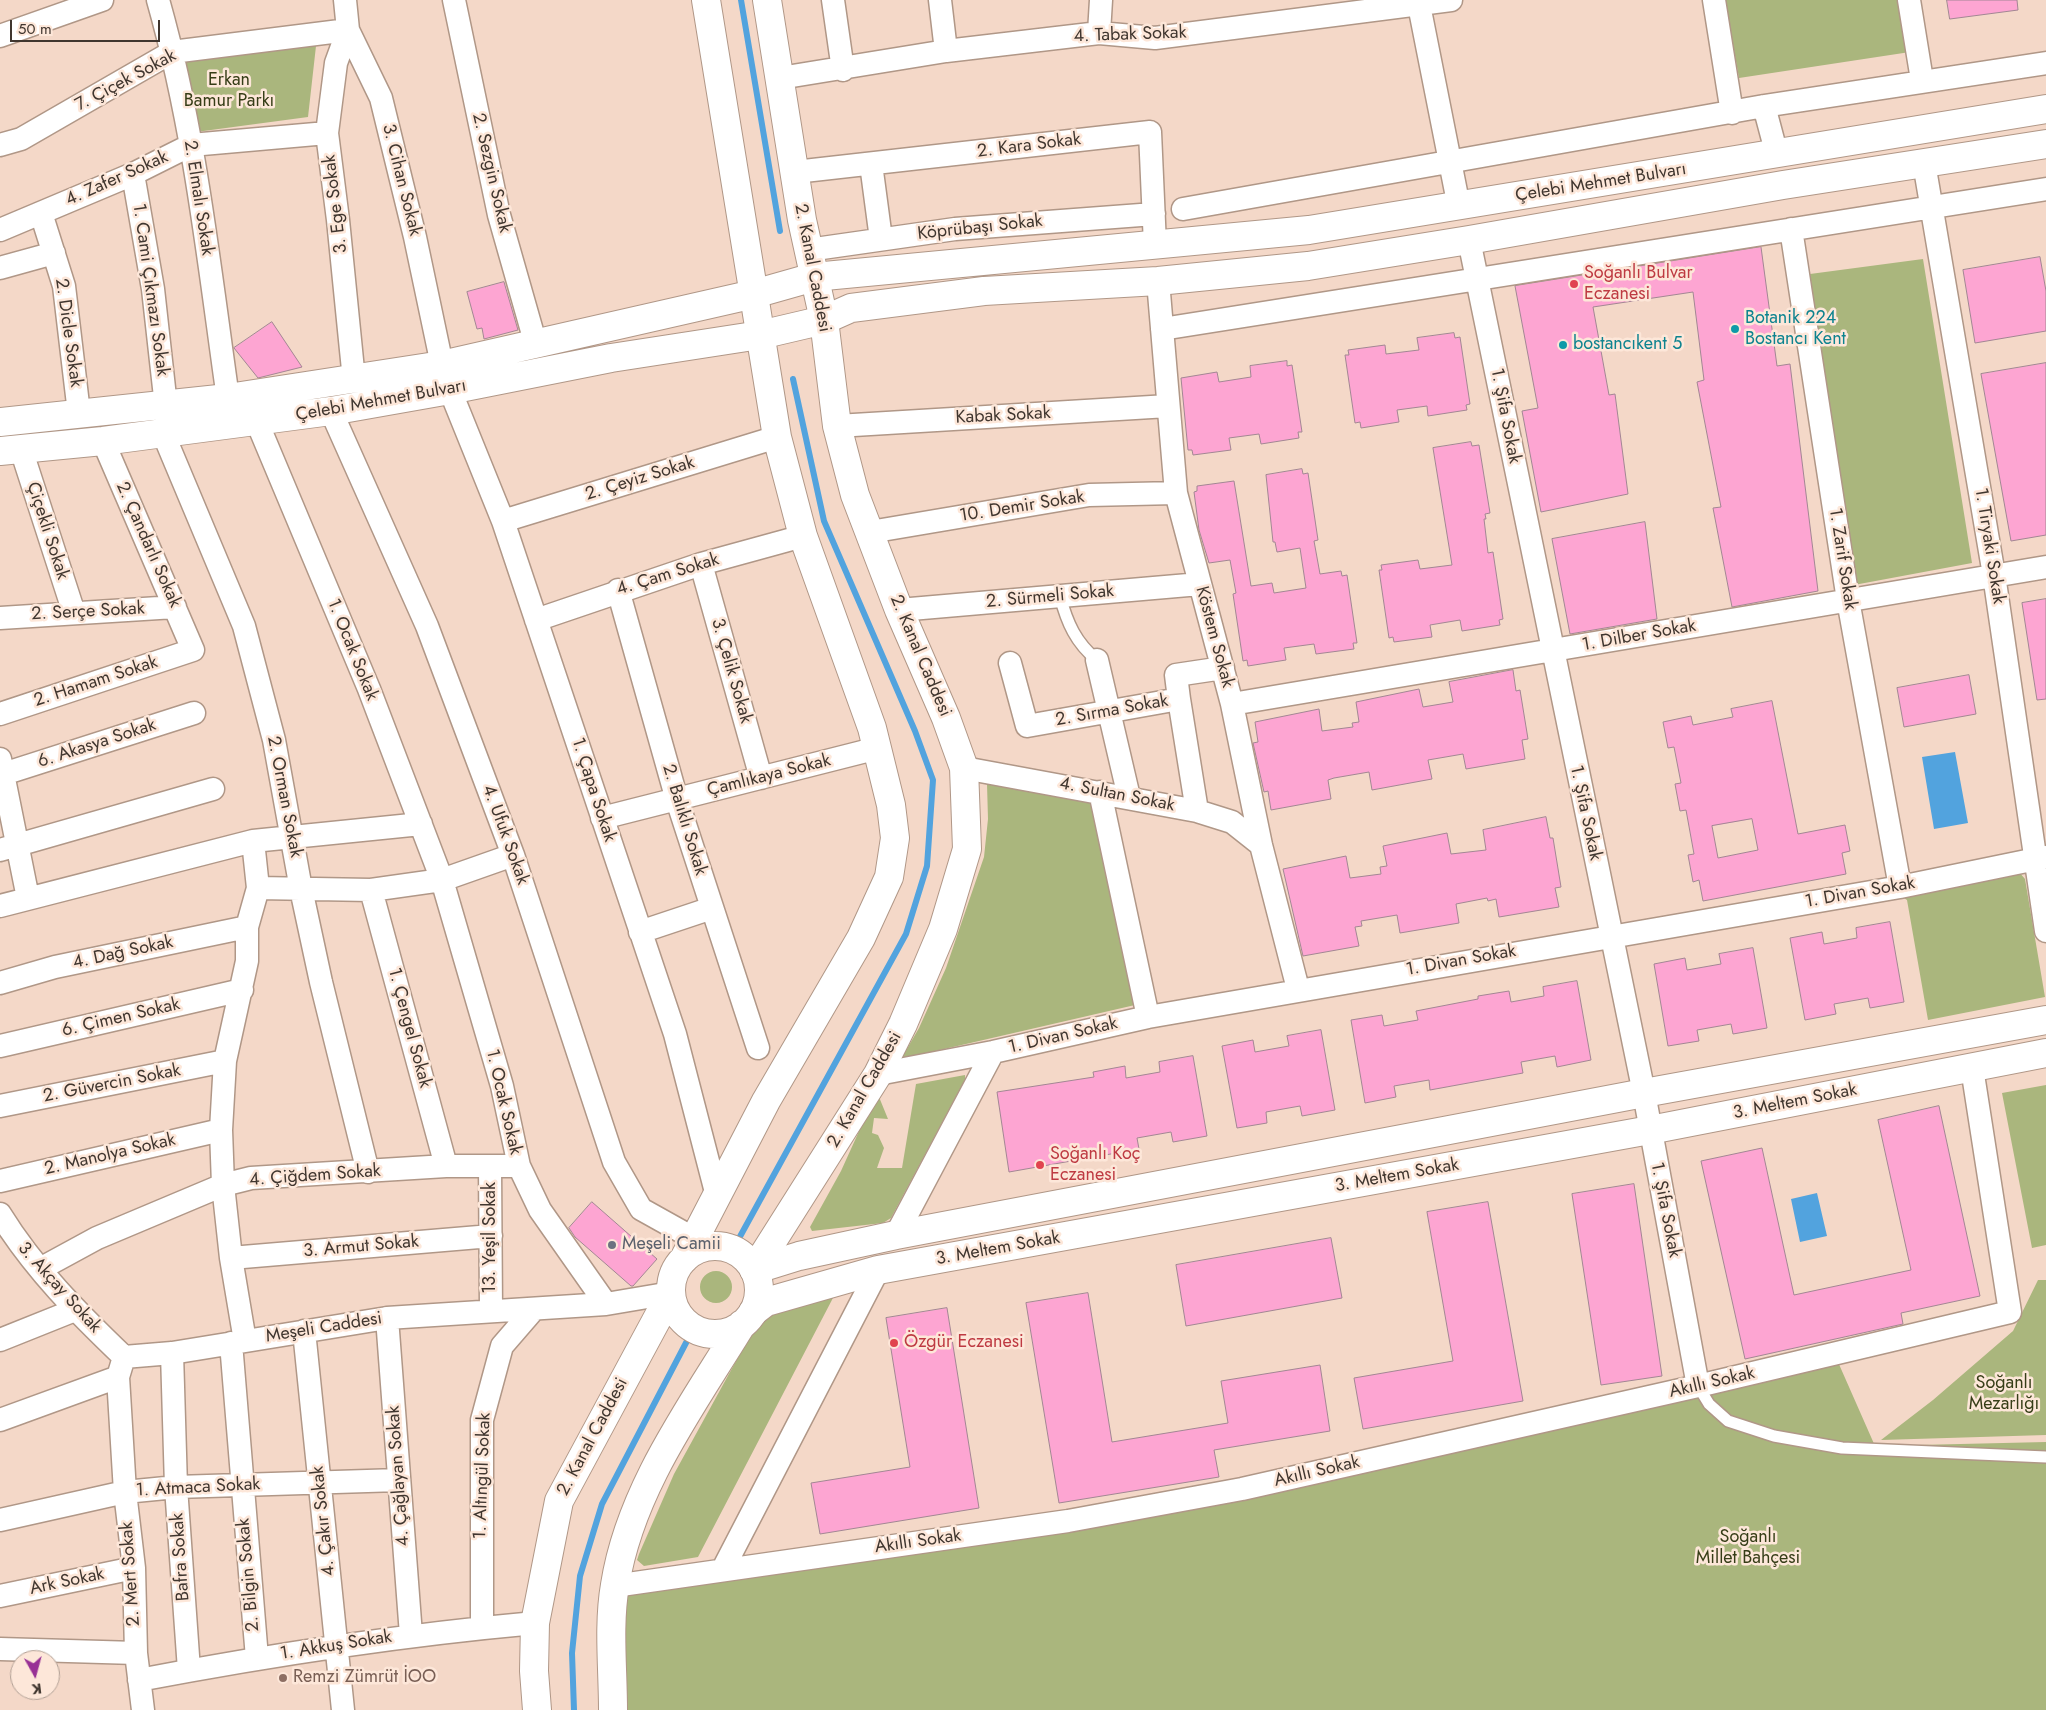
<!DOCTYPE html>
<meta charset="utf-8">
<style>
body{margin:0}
#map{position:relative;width:2046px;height:1710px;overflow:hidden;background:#f4d8c8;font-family:Jost,sans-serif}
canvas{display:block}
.north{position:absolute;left:10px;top:1650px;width:50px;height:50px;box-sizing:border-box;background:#fde7d9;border:1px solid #b1a095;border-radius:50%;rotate:173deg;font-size:14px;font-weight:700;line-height:20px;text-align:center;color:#40362f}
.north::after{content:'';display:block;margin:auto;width:18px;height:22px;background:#983195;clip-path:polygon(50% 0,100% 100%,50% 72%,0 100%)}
.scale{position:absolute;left:10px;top:20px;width:150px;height:22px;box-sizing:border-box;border:2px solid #40362f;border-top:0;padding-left:6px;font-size:15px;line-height:18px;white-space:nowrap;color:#40362f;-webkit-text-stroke:4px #fde7d9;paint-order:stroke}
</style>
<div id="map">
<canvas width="2046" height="1710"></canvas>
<div class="north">K</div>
<div class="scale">50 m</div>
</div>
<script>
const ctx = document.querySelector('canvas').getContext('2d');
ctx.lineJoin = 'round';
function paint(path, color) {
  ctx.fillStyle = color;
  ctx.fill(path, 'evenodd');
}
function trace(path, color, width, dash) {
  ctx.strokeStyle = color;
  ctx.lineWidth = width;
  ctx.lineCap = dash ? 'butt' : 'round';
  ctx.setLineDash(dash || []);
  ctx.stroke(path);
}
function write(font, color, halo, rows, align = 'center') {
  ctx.font = font + ' Jost,sans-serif';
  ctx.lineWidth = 5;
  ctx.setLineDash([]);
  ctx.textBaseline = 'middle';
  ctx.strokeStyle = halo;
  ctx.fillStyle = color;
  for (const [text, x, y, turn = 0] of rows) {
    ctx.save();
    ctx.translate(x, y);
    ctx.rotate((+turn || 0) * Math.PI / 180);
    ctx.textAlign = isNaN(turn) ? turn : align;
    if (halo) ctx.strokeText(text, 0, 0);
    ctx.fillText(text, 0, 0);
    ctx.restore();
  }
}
paint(new Path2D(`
 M1725,0h174l11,52 -171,26z
 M316,46l-8,71 -112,15 -13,-74z
 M1923,259l49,304 -118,22 -44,-311z
 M987,784l104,17 44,204 -234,54 18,-31 27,-60 38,-111 4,-38z
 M2019,872l6,7 20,118 -117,23 -21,-120 -8,-5z
 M965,1075v5l-74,138 -8,5 -71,8 -2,-4 31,-56 34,-75 4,1 9,22 -14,-1 -2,15 6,2 6,13 -7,20h25l14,-84z
 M2046,1085v160l-14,3 -30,-155z
 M700 1287a16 16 0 1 1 32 0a16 16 0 1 1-32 0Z
 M2038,1280h8v155l-165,5 52,-40 80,-69z
 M821,1296h13l-136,261 -54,9 -7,-6 2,-6 35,-80 84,-153z
 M1838,1362l37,84 171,-4v268h-1422l-1,-120 384,-54z`), '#aab67d');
paint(new Path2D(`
 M1955,752l13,71 -34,6 -12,-72z
 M1817,1193l10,43 -27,6 -9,-43z`), '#52a3de');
trace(new Path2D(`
 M741,0l39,231
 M737,1242l169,-308 21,-68 6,-86 -18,-49 -91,-210 -31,-142
 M574,1710l-2,-57 8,-77 22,-72 86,-165`), '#52a3de', 6);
const building = new Path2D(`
 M1947,0h70l1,10 -68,9z
 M1761,247l16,119 13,-2 28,227 -86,16 -19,-99 8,-1 -24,-125 7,-2 -11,-88 -100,15 16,88 6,-1 13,100 -87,18 -19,-101 16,-3 -23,-122z
 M2040,257l6,34v40l-71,12 -12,-73z
 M504,282l14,48 -34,9 -2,-11 -5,1 -10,-37z
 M272,322l30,45 -44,11 -24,-30z
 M1454,333l1,5 5,-1 10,67 -4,1 1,5 -39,6 -1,-10 -30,4 2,12 -38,6 -1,-6 -5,1 -10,-68h4l-1,-5 37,-5 1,9 33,-4 -2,-12z
 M1287,361v5l5,-1 10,67h-4l1,6 -38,6 -2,-10 -30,4 2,12 -38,5 -1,-5h-4l-7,-72 36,-6 2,10 32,-5 -1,-11z
 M2046,363v172l-35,6 -30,-167z
 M1471,442l1,4 7,-1 11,68 -5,1 1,5h-2l4,34 5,-1 10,67 -4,1 1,5 -38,6 -2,-11 -30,5 2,12 -38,5 -1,-5 -4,1 -10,-68h3l-1,-5 37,-5 2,9 32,-4 -19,-117z
 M1302,469l1,5 5,-1 10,67 -4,1 6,33 21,-3 1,5 5,-1 10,68h-4l1,6 -38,5 -2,-10 -30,4 2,12 -38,6 -1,-6 -4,1 -10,-67 3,-1 -6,-33 -21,3 -10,-33 -5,-38 3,-1v-5l37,-5 17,105 21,-3 2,10 32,-5 -6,-40 -23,4 -2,-10h-2l-7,-67z
 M1645,522l12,97 -87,15 -18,-95z
 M2046,599v100l-9,1 -15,-97z
 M1513,670l3,21 4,-1 8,49 -6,1 3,19 -59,10 -3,-15 -35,6 4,19 -60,11 -3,-18 -35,6 -6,2 3,19 -60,11 -3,-19 -4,1 -11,-49 5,-1 -3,-20 64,-13 3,22 31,-4 -1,-4 7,-1 -3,-20 63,-13 4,18 30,-5 -4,-20z
 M1969,675l7,39 -72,13 -7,-39z
 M1772,701l26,133 47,-9 5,26 -8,2 4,21 -143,27 -4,-21 -6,2 -5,-27 6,-1 -8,-44 -6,1 -5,-27 6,-1 -7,-36 -6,1 -5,-26 28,-6 2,9 40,-8 -2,-8zM1752,819l6,31 -40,8 -6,-32z
 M1546,817l4,21h3l8,49 -6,1 4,19 -60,10 -3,-18 -8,2 -1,-3 -31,6 3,19 -59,10 -3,-18 -36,6 1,5 -7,1 4,19 -56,10 -20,-87 63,-13 4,22 31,-4 -1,-7 7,-1 -4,-20 64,-13 4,21 35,-4 -3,-20z
 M1890,922l14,80 -34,6 -2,-10 -34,6 2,10 -31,6 -15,-82 32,-6 2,12 33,-6 -1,-10z
 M1753,948l14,80 -34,6 -2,-10 -34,6 2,11 -31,5 -14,-82 31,-6 2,12 34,-6 -2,-10z
 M1577,981l14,79 -34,7 -2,-11 -34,6 2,11 -93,17 -1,-10 -35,6 2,11 -31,6 -14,-83 31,-5 2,11 34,-6 -2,-9 62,-12v-3l31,-5 2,11 33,-6 -1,-9z
 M1321,1030l14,80 -33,6 -2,-10 -34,6 1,11 -30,5 -15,-82 31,-6 2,12 34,-6 -2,-10z
 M1193,1056l14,80 -34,6 -2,-10 -34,6 2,11 -130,23 -12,-80 97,-15 -1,-5 32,-6 1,12 34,-6 -1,-10z
 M1939,1106l41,190 -79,17 2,11 -158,35 -44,-198 61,-13 32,147 117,-25 -33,-150z
 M1634,1184l28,192 -61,9 -29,-191z
 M592,1202l65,57 -24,27h-2l-56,-49 -6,-9z
 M1488,1202l35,199 -160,28 -9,-51 99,-17 -26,-149z
 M1331,1238l11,60 -156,28 -10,-61z
 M1088,1293l24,149 116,-19 -7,-42 99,-16 10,66 -116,19 5,27 -160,26 -33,-200z
 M947,1308l32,200 -159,26 -9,-51 99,-16 -24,-149z`);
paint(building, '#fda5d2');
trace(building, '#a28693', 1);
const service = new Path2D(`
 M1060,596c7,27 16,47 37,64
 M1698,1386l11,18 19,17 46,15 68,12 204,9`);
const minor = new Path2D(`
 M158,0c37,130 51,265 70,398
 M345,0l3,30 33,68 34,139 27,128
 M454,0l45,215 37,130
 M833,0l10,70
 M940,0l6,51
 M1714,0l18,113
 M1909,0l13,80
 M1419,5l40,202
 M1099,33l2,-33
 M0,36l102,-36
 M780,78l166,-27 153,-18 56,5 296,-38
 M1764,106l13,49
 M0,145l21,-6 151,-87 176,-22 -12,33 -9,70 11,87 16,160
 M1924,163l70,412 52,356
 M871,164l10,75
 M795,172l355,-40 5,113
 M133,174l20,115 13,117
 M1183,209l581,-103 282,-43
 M41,213l23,73 15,127
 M1791,229l57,371 52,287
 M0,230l133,-56 58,-29 136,-12
 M1469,240l175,853 54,293
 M808,250l147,-21 199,-15
 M0,268l54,-15
 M1158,281l18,212 56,211 29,141 37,144
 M1162,329l884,-140
 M450,390l53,131 172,513 42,162
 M331,411l96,215 86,229 101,307 27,47 52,29
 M257,422l112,267 73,191 60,206 17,80 21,44 66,94
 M837,426l331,-20
 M163,433l81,193 30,114 27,149 20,93 47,190
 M21,449l53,164
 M503,521l274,-84
 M870,532l219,-37 87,-2
 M701,564l60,214
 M618,590l59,210 81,248
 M899,610l301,-26
 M0,618l175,-11
 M536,620l165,-56 102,-28
 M1097,660l32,137
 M1010,663l17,63 152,-27 18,112
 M1179,699l-3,-24 47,-7
 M1232,704l814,-137
 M0,714l193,-64 -90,-209
 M0,759l28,139
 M964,768l233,43 35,11 29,23
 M0,775l194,-62
 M1100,792l48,225
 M602,818l276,-70
 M0,850l213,-61
 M258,888l113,2 71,-10 71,-25
 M371,890l75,276
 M0,906l253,-65 168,-17
 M640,932l72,-24
 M0,983l55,-16 192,-40
 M0,1046l242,-56
 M878,1074l115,-22 155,-35 752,-130 146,-30
 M0,1106l225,-45
 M490,1166l1,144
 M0,1181l221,-51
 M0,1214c34,55 78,99 124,143
 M896,1235l97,-183
 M231,1258l260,-22
 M40,1269l57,-31 126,-53 28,-7 195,-12h73
 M387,1318l24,317
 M304,1331l39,379
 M0,1340l75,-30
 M245,1341l-14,-83 -8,-73 -2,-55 4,-69 22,-100v-34l11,-39 -5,-47
 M231,1343l26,315
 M172,1353l4,134 13,183
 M118,1377l7,115 9,76 2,85 7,57
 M0,1420l118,-43 6,-20 48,-4 215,-35 219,-14 65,-11
 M0,1520l125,-28 51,-5 223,-7
 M723,1569l155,-299
 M614,1586l454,-65 174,-32 456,-103 312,-74 -38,-244
 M0,1596l134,-28
 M482,1628v-208l20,-74 32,-37
 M0,1649l136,4
 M139,1680c131,-25 263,-45 396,-57`);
const tertiary = new Path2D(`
 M754,1270l45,-14 97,-21 748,-142 402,-73
 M753,1312l13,-10 112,-32 772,-140 396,-77`);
const secondary = new Path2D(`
 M0,422l228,-24 214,-33 312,-71 60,-17 495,-47 737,-121
 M0,451l103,-10 228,-30 119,-21 161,-32 149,-23 64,-15 27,-12 133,-17 174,-10 150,-15 161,-26 314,-55 263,-41`);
const primary = new Path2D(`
 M671 1290a44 44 0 1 1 88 0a44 44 0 1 1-88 0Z
 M684,1259l82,-158 95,-163 28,-61 6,-39 -4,-33 -19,-77 -69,-192 -26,-99 -71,-437
 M754,1270l124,-196 25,-50 40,-95 24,-80 -3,-81 -18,-50 -47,-108 -44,-115 -18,-69 -13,-106 -22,-100 -35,-220
 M537,1710l-3,-39 1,-48 24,-122 112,-208
 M613,1710c0,-41 -5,-85 2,-125 15,-96 77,-179 127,-261`);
trace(service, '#b09787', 14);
trace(minor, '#b09787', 25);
trace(tertiary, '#b09787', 30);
trace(secondary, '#b09787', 30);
trace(primary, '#b09787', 30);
trace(service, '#fff', 11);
trace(minor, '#fff', 22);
trace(tertiary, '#fff', 28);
trace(secondary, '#fff', 28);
trace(primary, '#fff', 28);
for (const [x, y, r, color] of [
 [1574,284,5,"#e0444e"],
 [1735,329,5,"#0f9aa8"],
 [1563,345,5,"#0f9aa8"],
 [1040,1165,5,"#e0444e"],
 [612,1245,5,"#6b7280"],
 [894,1343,5,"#e0444e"],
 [283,1678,5,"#8d6e63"]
]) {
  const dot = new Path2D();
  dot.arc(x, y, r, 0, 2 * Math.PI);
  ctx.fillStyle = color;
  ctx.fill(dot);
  trace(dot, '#fde7d9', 2);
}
write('18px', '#40362f', '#fde7d9', [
 ["4. Tabak Sokak",1130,35,-2],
 ["7. Çiçek Sokak",126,81,-28],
 ["2. Kara Sokak",1029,146,-7],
 ["2. Sezgin Sokak",491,173,77],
 ["4. Zafer Sokak",117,179,-24],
 ["3. Cihan Sokak",401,180,76],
 ["Çelebi Mehmet Bulvarı",1601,183,-9],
 ["2. Elmalı Sokak",198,198,81],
 ["3. Ege Sokak",336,204,-97],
 ["Köprübaşı Sokak",980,228,-6],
 ["2. Kanal Caddesi",812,268,79],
 ["1. Cami Çıkmazı Sokak",150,290,82],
 ["2. Dicle Sokak",68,333,82],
 ["Çelebi Mehmet Bulvarı",381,401,-10],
 ["Kabak Sokak",1003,416,-3],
 ["1. Şifa Sokak",1505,416,79],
 ["2. Çeyiz Sokak",640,479,-17],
 ["10. Demir Sokak",1022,507,-9],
 ["Çiçekli Sokak",47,531,72],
 ["2. Çandarlı Sokak",148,545,66],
 ["1. Tiryaki Sokak",1989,546,81],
 ["1. Zarif Sokak",1842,559,81],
 ["4. Çam Sokak",668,575,-17],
 ["2. Sürmeli Sokak",1050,597,-5],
 ["2. Serçe Sokak",88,612,-3],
 ["1. Dilber Sokak",1639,636,-10],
 ["Köstem Sokak",1214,637,75],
 ["1. Ocak Sokak",352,650,68],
 ["2. Kanal Caddesi",920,656,67],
 ["3. Çelik Sokak",731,671,74],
 ["2. Hamam Sokak",96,682,-18],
 ["2. Sırma Sokak",1112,711,-10],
 ["6. Akasya Sokak",97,744,-18],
 ["Çamlıkaya Sokak",769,776,-14],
 ["1. Çapa Sokak",593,790,72],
 ["4. Sultan Sokak",1117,795,11],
 ["2. Orman Sokak",284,797,79],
 ["1. Şifa Sokak",1585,813,78],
 ["2. Balıklı Sokak",684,820,73],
 ["4. Ufuk Sokak",505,835,70],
 ["1. Divan Sokak",1860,893,-10],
 ["4. Dağ Sokak",123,953,-12],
 ["1. Divan Sokak",1461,961,-10],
 ["6. Çimen Sokak",121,1018,-13],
 ["1. Çengel Sokak",409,1028,75],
 ["1. Divan Sokak",1063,1036,-13],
 ["2. Güvercin Sokak",112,1084,-11],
 ["2. Kanal Caddesi",865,1090,-60],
 ["1. Ocak Sokak",503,1102,77],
 ["3. Meltem Sokak",1795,1102,-11],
 ["2. Manolya Sokak",110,1155,-13],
 ["4. Çiğdem Sokak",315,1176,-4],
 ["3. Meltem Sokak",1397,1176,-10],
 ["1. Şifa Sokak",1665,1210,79],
 ["13. Yeşil Sokak",491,1238,-90],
 ["3. Armut Sokak",361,1247,-5],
 ["3. Meltem Sokak",998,1249,-10],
 ["3. Akçay Sokak",59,1288,48],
 ["Meşeli Caddesi",324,1328,-9],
 ["Akıllı Sokak",1712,1383,-13],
 ["2. Kanal Caddesi",593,1437,-62],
 ["Akıllı Sokak",1317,1472,-13],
 ["4. Çağlayan Sokak",399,1476,-94],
 ["1. Altıngül Sokak",483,1476,-88],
 ["1. Atmaca Sokak",198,1488,-3],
 ["4. Çakır Sokak",324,1521,-96],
 ["Akıllı Sokak",918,1542,-8],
 ["Bafra Sokak",181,1557,-94],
 ["2. Mert Sokak",131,1574,-94],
 ["2. Bilgin Sokak",249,1575,-95],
 ["Ark Sokak",67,1582,-12],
 ["1. Akkuş Sokak",336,1646,-9]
]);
write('18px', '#363d17', '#fde7d9', [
 ["Erkan",229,81],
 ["Bamur Parkı",229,102],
 ["Soğanlı",2004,1384],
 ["Mezarlığı",2004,1405],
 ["Soğanlı",1748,1538],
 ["Millet Bahçesi",1748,1559]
]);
write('18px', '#be3a42', '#fde7d9', [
 ["Soğanlı Bulvar",1584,274],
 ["Eczanesi",1584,295],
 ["Soğanlı Koç",1050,1155],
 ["Eczanesi",1050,1176],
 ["Özgür Eczanesi",904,1343]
], 'left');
write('18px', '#0d838f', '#fde7d9', [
 ["Botanik 224",1745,319],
 ["Bostancı Kent",1745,340],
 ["bostancıkent 5",1573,345]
], 'left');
write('18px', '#5b616d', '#fde7d9', [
 ["Meşeli Camii",622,1245]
], 'left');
write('18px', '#785e54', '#fde7d9', [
 ["Remzi Zümrüt İOO",293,1678]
], 'left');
</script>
